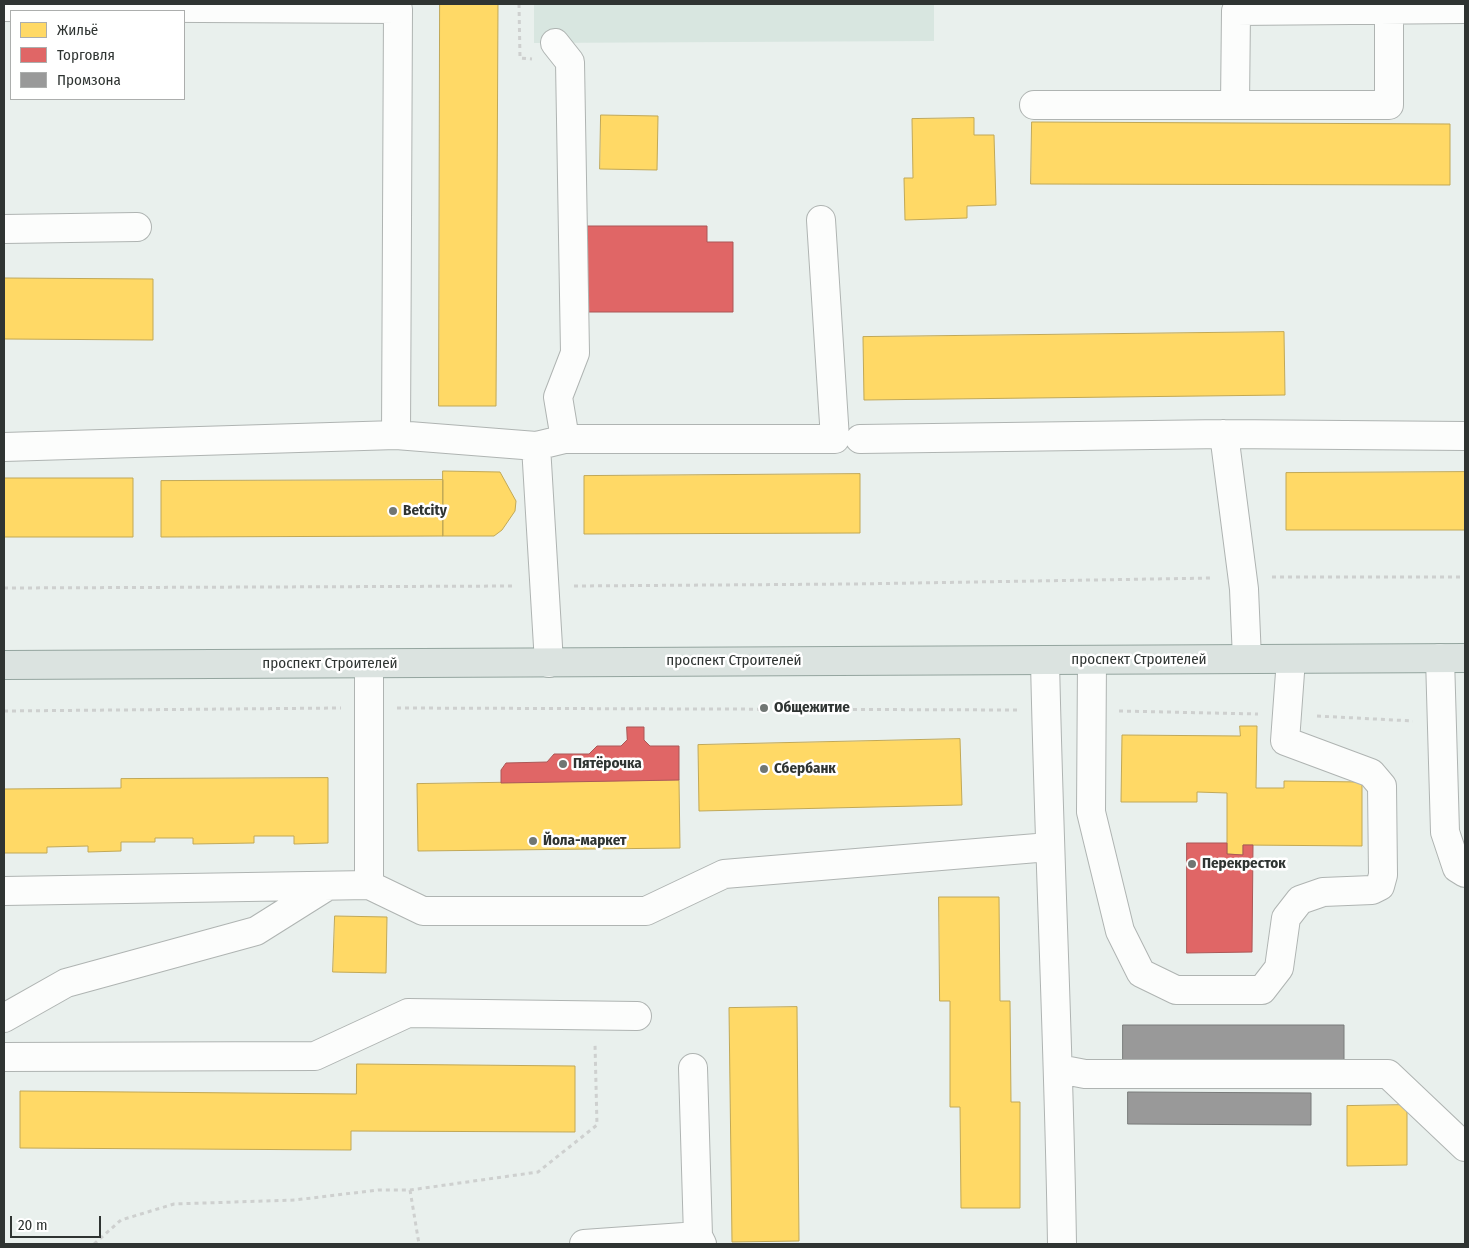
<!DOCTYPE html>
<meta charset="utf-8">
<style>
body{margin:0}
#map{position:relative;width:1469px;height:1248px;overflow:hidden;background:#e9f0ed;font-family:"Fira Sans Condensed",sans-serif}
canvas{display:block}
.frame{position:absolute;inset:0;border:5px solid #2f3432;pointer-events:none}
.legend{position:absolute;left:10px;top:10px;width:175px;height:90px;box-sizing:border-box;background:#fff;border:1px solid #acaead;margin:0;padding:6px 9px;list-style:none;font-size:15px;color:#2f3432}
.legend li{display:flex;align-items:center;gap:10px;height:25px}
.legend b{width:25px;border:1px solid #acaead}
.scale{position:absolute;left:10px;top:1216px;width:91px;height:22px;box-sizing:border-box;border:2px solid #2f3432;border-top:0;padding-left:6px;font-size:15px;line-height:18px;white-space:nowrap;color:#2f3432;-webkit-text-stroke:4px #fff;paint-order:stroke}
</style>
<div id="map">
<canvas width="1469" height="1248"></canvas>
<div class="frame"></div>
<ul class="legend">
<li><b style="height:14px;background:#ffd966"></b>Жильё</li>
<li><b style="height:14px;background:#e06666"></b>Торговля</li>
<li><b style="height:14px;background:#999"></b>Промзона</li>
</ul>
<div class="scale">20 m</div>
</div>
<script>
const ctx = document.querySelector('canvas').getContext('2d');
ctx.lineJoin = 'round';
function paint(path, color) {
  ctx.fillStyle = color;
  ctx.fill(path, 'evenodd');
}
function trace(path, color, width, dash) {
  ctx.strokeStyle = color;
  ctx.lineWidth = width;
  ctx.lineCap = dash ? 'butt' : 'round';
  ctx.setLineDash(dash || []);
  ctx.stroke(path);
}
function write(font, color, halo, rows, align = 'center') {
  ctx.font = font + ' "Fira Sans Condensed",sans-serif';
  ctx.lineWidth = 5;
  ctx.setLineDash([]);
  ctx.textBaseline = 'middle';
  ctx.strokeStyle = halo;
  ctx.fillStyle = color;
  for (const [text, x, y, turn = 0] of rows) {
    ctx.save();
    ctx.translate(x, y);
    ctx.rotate((+turn || 0) * Math.PI / 180);
    ctx.textAlign = isNaN(turn) ? turn : align;
    if (halo) ctx.strokeText(text, 0, 0);
    ctx.fillText(text, 0, 0);
    ctx.restore();
  }
}
paint(new Path2D(`
 M534,4h400v37l-400,2z`), '#d8e6e0');
const homes = new Path2D(`
 M440,4h58l-2,402h-57z
 M601,115l57,1 -1,54 -57,-1z
 M974,118v17h20l2,70 -29,1v12l-62,2 -1,-42h9l-1,-59z
 M1032,122l418,2v61l-419,-1z
 M4,278l149,1v61l-149,-1z
 M1284,332l1,63 -421,5 -1,-63z
 M443,471l57,1 16,29 -1,10 -13,19 -8,6h-51z
 M1465,472v58h-179v-57z
 M860,474v59l-276,1v-58z
 M4,478h129v59h-129z
 M443,480v56l-282,1v-56z
 M1240,726h17l-1,62h28v-7l78,1v64l-119,-1v10l-16,-1v-61l-30,-1v10h-76l1,-67 118,1z
 M960,739l2,66 -263,6 -1,-66z
 M328,778v65l-34,1v-8h-40v7l-61,1v-6h-38v4h-34v9l-33,1v-6l-41,1v6h-43v-64l117,-1v-9z
 M679,780l1,68 -262,3 -1,-67z
 M939,897h60l1,104h10l1,101h9v106h-59l-1,-101h-10v-106h-10z
 M335,916l52,1 -1,56 -53,-1z
 M797,1007l2,234 -67,1 -3,-234z
 M357,1064l218,2v66l-224,-1v19l-331,-2v-57l336,3z
 M1407,1105v60l-60,1v-60z`);
paint(homes, '#ffd966');
trace(homes, '#c1a856', 1);
const shops = new Path2D(`
 M586,226h121v16h26v70h-146z
 M627,727h17v13l6,6h29v34l-178,3v-13l5,-7 41,-1 7,-8h35l8,-8h24l6,-6z
 M1187,843h40v11l16,1v-10h10l-1,107 -65,1z`);
paint(shops, '#e06666');
trace(shops, '#ab5756', 1);
const industry = new Path2D(`
 M1123,1025h221v35h-221z
 M1128,1092l183,1v32l-183,-1z`);
paint(industry, '#999');
trace(industry, '#797b7a', 1);
const minor = new Path2D(`
 M4,7l394,2 -2,426
 M555,43l15,19 5,291 -17,44 7,42
 M1034,105h355v-95
 M1235,105l1,-94 229,-2
 M4,229l133,-2
 M1224,434l20,155 3,70
 M860,439l364,-5 241,2
 M536,446l29,-7h270l-14,-219
 M4,447l392,-12 140,11 13,217
 M1440,658l5,174 12,36 8,5
 M1045,660c4,195 14,389 17,584
 M1092,660l-1,152 29,119 21,42 35,17h86l17,-22 7,-50 14,-18 23,-8 49,-2 8,-4 3,-11 -1,-89 -11,-13 -86,-32 6,-82
 M369,664v221l54,26h223l78,-37 325,-27
 M4,891l365,-6
 M4,1018l62,-35 190,-52 70,-44
 M4,1057l311,-1 93,-43 229,3
 M693,1068l5,168 4,8
 M1059,1069l26,5h303l77,73
 M584,1244l114,-8`);
const major = new Path2D(`
 M4,665l1461,-7`);
trace(minor, '#afb4b2', 30);
trace(major, '#94a59f', 30);
trace(new Path2D(`
 M519,4l1,54 12,1
 M1272,577h193
 M574,586l280,-2 359,-6
 M4,588l512,-2
 M397,708l621,2
 M4,711l337,-3
 M1119,711l139,3
 M1317,716l96,5
 M410,1190l9,54
 M94,1244l27,-24 53,-16 121,-4 83,-10h32l128,-18 59,-47 -2,-81`), '#ced0cf', 3, [4, 4]);
trace(minor, '#fcfdfc', 28);
trace(major, '#dbe3e0', 28);
for (const [x, y, r, color] of [
 [393,511,5,"#707673"],
 [764,708,5,"#707673"],
 [563,764,5,"#707673"],
 [764,769,5,"#707673"],
 [533,841,5,"#707673"],
 [1192,864,5,"#707673"]
]) {
  const dot = new Path2D();
  dot.arc(x, y, r, 0, 2 * Math.PI);
  ctx.fillStyle = color;
  ctx.fill(dot);
  trace(dot, '#fff', 2);
}
write('bold 15px', '#2f3432', '#fff', [
 ["Betcity",403,511],
 ["Общежитие",774,708],
 ["Пятёрочка",573,764],
 ["Сбербанк",774,769],
 ["Йола-маркет",543,841],
 ["Перекресток",1202,864]
], 'left');
write('15px', '#2f3432', '#fff', [
 ["проспект Строителей",1139,660],
 ["проспект Строителей",734,661],
 ["проспект Строителей",330,664]
]);
</script>
